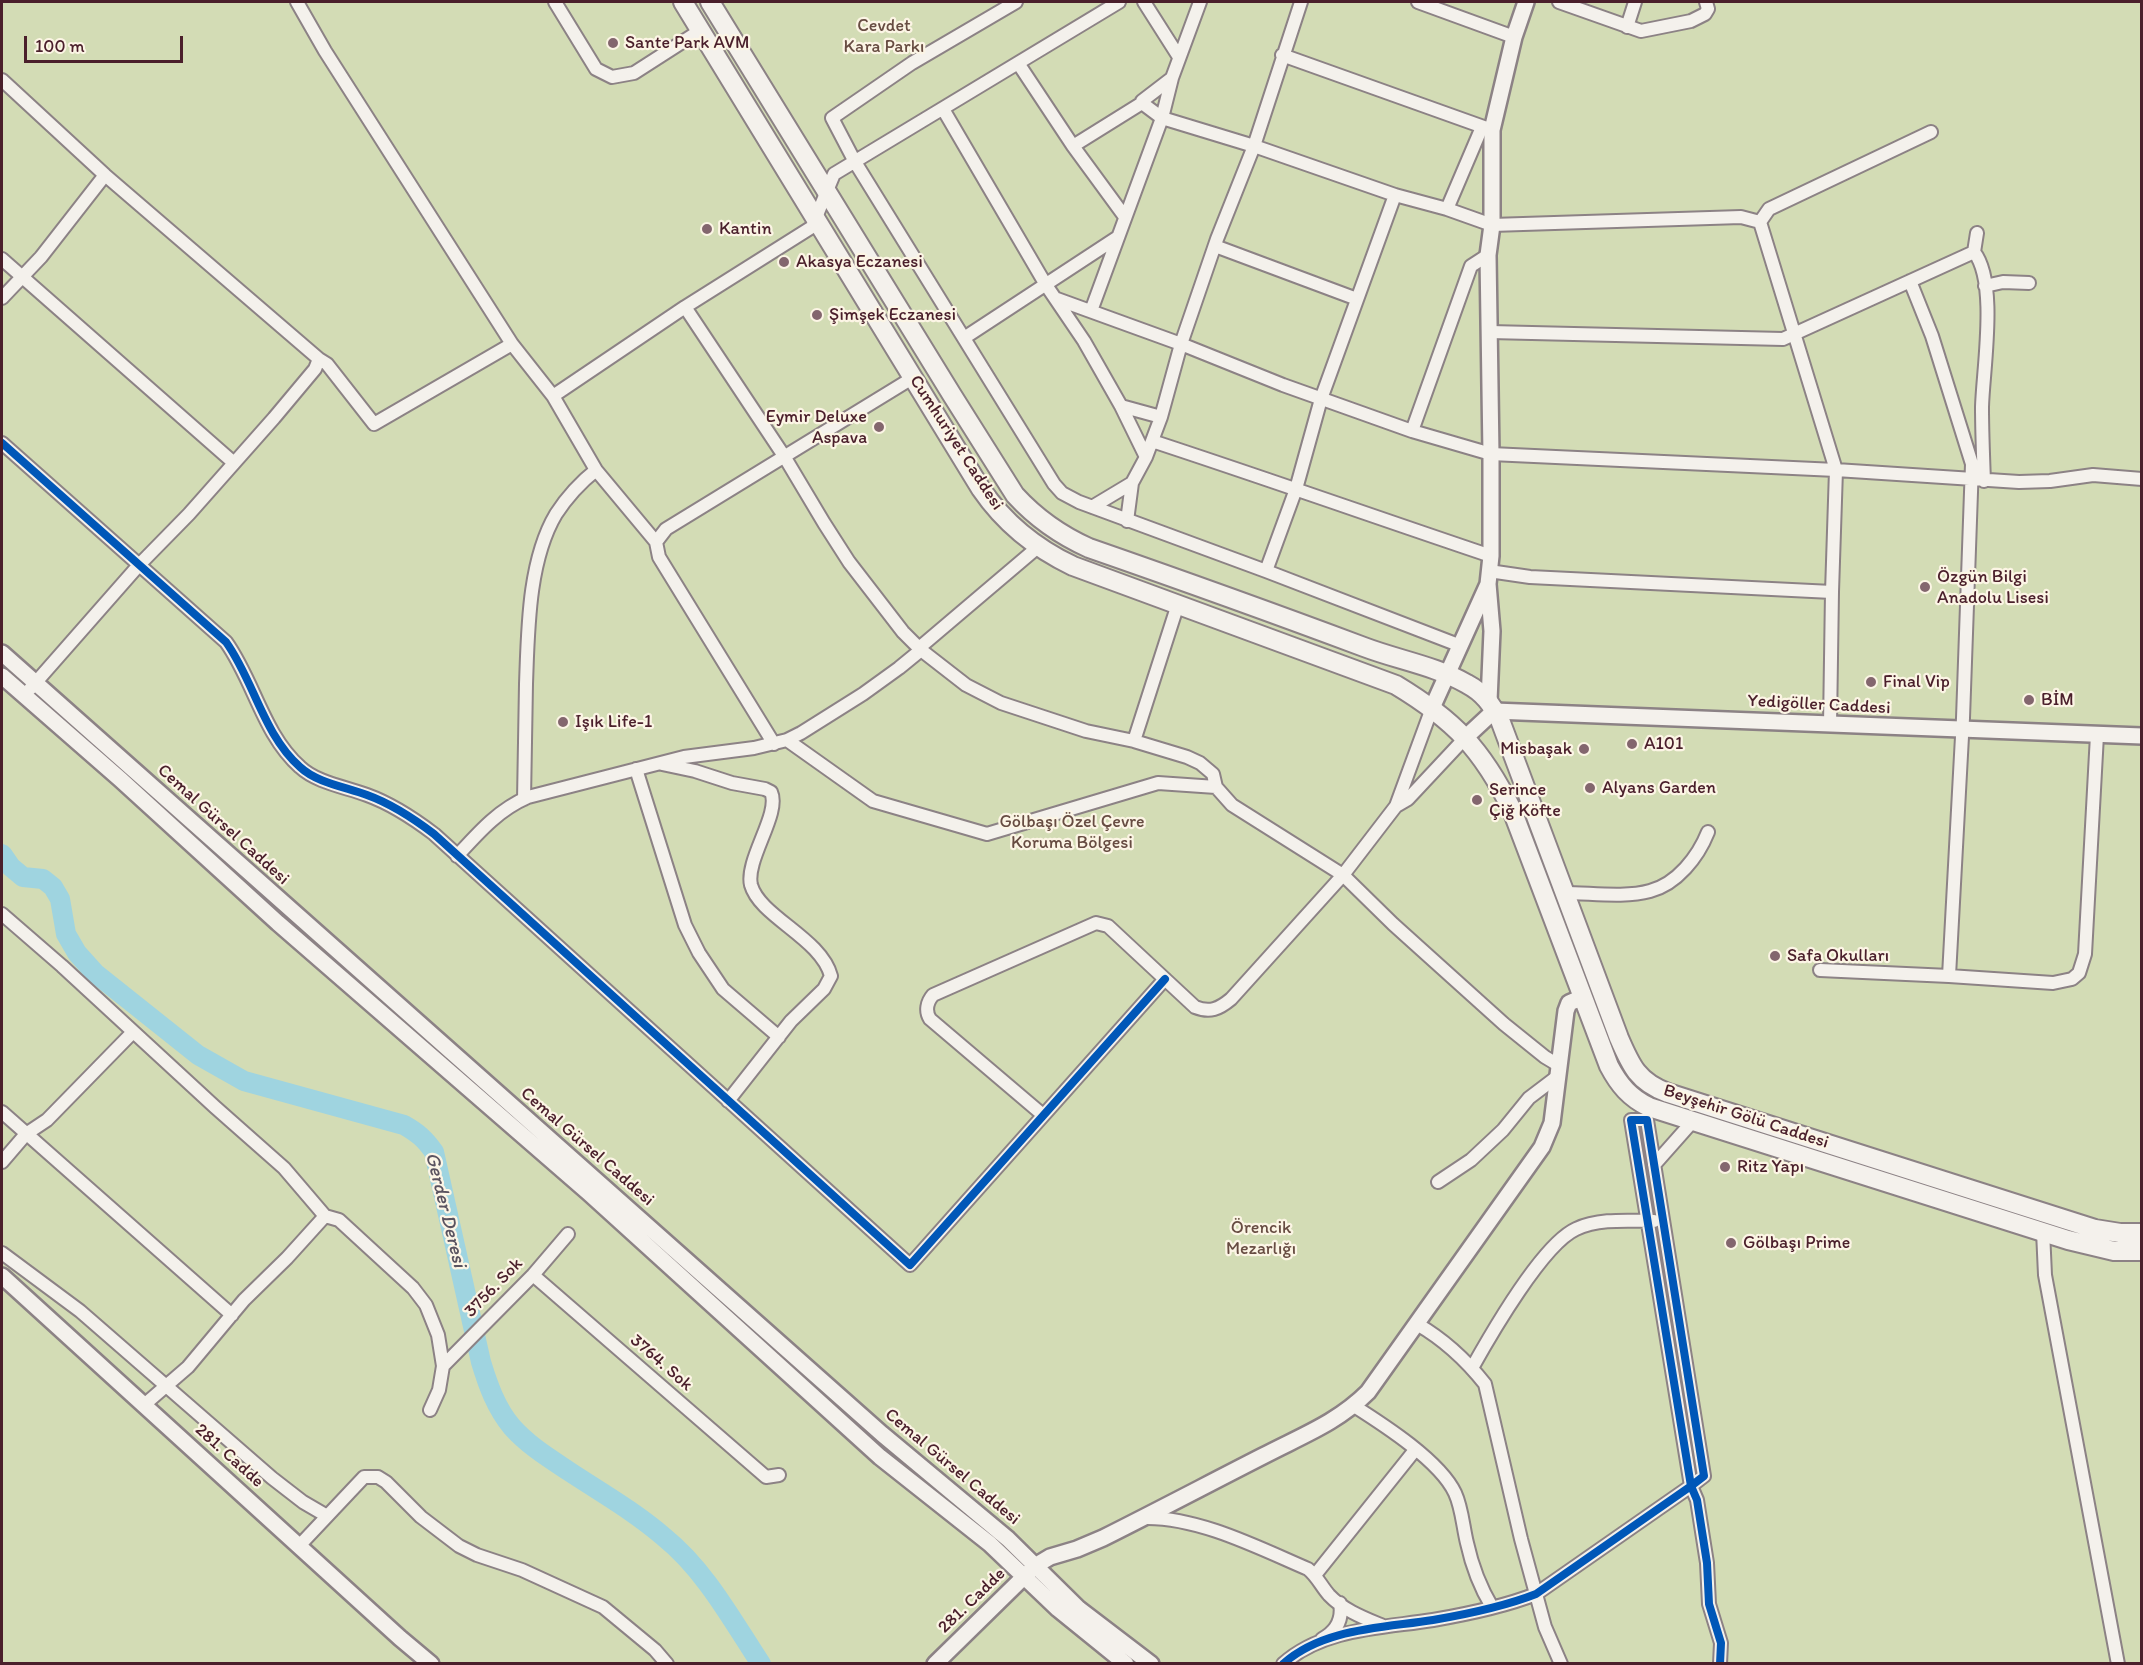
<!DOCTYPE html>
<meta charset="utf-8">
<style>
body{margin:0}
#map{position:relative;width:2143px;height:1665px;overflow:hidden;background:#ede9eb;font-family:Itim,sans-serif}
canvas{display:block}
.frame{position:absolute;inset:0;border:3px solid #4a1f2b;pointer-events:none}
.scale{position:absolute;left:24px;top:36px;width:159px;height:27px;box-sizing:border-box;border:3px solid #4a1f2b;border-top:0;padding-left:8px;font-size:18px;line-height:21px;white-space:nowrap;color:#4a1f2b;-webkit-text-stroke:4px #fcf5e5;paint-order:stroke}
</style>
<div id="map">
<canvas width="2143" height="1665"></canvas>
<div class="frame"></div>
<div class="scale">100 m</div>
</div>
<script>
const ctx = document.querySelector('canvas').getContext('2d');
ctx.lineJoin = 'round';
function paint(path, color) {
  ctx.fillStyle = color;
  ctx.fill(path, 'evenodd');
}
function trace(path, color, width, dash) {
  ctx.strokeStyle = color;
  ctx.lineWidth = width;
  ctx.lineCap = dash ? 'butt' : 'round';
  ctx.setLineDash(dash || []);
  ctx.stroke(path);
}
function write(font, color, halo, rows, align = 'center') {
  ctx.font = font + ' Itim,sans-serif';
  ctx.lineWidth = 4.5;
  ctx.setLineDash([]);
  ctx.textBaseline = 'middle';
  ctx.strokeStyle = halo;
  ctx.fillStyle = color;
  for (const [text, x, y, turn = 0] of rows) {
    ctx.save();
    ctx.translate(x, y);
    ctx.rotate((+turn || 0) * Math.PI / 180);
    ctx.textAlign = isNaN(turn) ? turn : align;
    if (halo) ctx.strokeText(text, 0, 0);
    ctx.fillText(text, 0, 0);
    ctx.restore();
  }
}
paint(new Path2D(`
 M2,2h2139v1661l-2139,1z`), '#d3dcb5');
trace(new Path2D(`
 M2,854l9,13 12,10 20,2 10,8 7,12 6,35 11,19 18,20 103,82 46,26 160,44c14,8 21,14 30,27l47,210c7,23 15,46 31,65 17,19 37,31 58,45 32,21 65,40 94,65 41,33 68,83 97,127`), '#9fd4e0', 20);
const minor = new Path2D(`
 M297,2l28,49 187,293 41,52
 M555,2l41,67 16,8 22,-4 67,-43
 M1016,2l-104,61 -80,55 23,44 199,322 8,9 17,9 187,69 195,75
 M1144,2l35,55
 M1418,2l96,35
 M1559,2l82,29 50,-10 14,-7 3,-5 -2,-7
 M1627,27l8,-25
 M1282,55l210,75
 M1018,63l55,83 52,71
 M2,80l103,95 214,184 -4,10 -41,49 -85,96 -50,51 -109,124
 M1142,103l20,15 92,28 141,49 52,14 45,16 249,-8 19,5
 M943,109l103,176 38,56 37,65 25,51
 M1073,146l69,-43v-2l30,-23
 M1447,209l35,-82
 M1215,246l142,53
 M1974,252c24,30 9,117 8,155 0,24 1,49 2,74
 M2,259l232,204
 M1910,281l22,55 40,128 -9,254 -14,258
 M1985,286l18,-4 26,1
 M2,298l39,-41 64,-82
 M1057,299l124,45 102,41 129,46 79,23 345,16 183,12 31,-1 43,-6 49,4
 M685,307l99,149 40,67 25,39 54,70 18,18 45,35 35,18 85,28 48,10 53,16 13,6 13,11 3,13 16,18 111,70 50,49 111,100 41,33 15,9
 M1091,311l71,-193 10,-40 28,-76
 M1490,332l293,7 191,-87 3,-19
 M964,338l154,-101
 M319,359l8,5 47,60 138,-80
 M1121,406l40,11
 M1412,431l59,-165 17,-11
 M1152,441c113,37 226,77 339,115
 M2,443l224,199c28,39 37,92 74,125 17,16 46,20 67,28 25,9 46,23 67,39l476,431 255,-286
 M1092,507l40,-24
 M1127,521l5,-38 14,-26 15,-40 20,-73 36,-105 37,-93 47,-144
 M656,542l-60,-72 -43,-74 132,-89 127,-80 22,-53 285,-172
 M1266,571l30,-82 25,-90 74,-204
 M1489,571l41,6 302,15
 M919,648l119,-101
 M1830,725l2,-133 4,-122 -76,-248 9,-13 162,-77
 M787,740l86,61 114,33 171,-51 58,4
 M1134,741l44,-137
 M774,744l-115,-187 -3,-15 10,-13 248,-152
 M662,764l33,7 37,12 33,6 6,3c10,21 -26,68 -20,93 9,32 70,53 80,91l-7,13 -33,32 -63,80
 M636,769l49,156 14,28 24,36 56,48
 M524,799c1,-38 1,-76 2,-115 2,-53 2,-123 30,-170 11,-17 25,-32 40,-44
 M1396,806l12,-7 58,-62
 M457,856c22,-24 41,-46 71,-59l156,-40 70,-9 33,-8 14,-7 62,-39 36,-26 22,-18
 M1565,893c26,0 60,5 85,-2 27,-7 48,-34 58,-59
 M2,914l60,52 153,141 69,61 41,48 14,4 74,68 13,17 12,30 5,31 -4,24 -9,20
 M1820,970l129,6 104,7 19,-4 7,-6 6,-19 12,-219
 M2,1112l230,203
 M1043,1115l-113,-96c-5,-8 -3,-17 3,-24l163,-72 12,3 87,81c15,6 24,2 36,-8l112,-124 53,-69 36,-98
 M2,1162l24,-28 21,-14 86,-88
 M1654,1165l39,-44
 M1438,1182l33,-22 32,-30 26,-32 29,-22
 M2043,1231l2,44 73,389
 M2,1253l78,58 192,167 31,24 24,14
 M533,1275l233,202 13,-2
 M1417,1324c26,15 49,36 68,60l36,155 24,88 16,37
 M443,1366l90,-91 35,-41
 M1472,1368c19,-34 71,-124 104,-139 23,-11 53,-8 78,-8
 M144,1405l44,-38 56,-67 43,-42 38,-42
 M1354,1406c30,19 86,55 101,87 7,15 8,34 12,50 5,23 13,44 25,64
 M1145,1518c54,-1 114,30 163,51 9,7 13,17 21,26 14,15 35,23 54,31
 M299,1546l65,-69h14l8,5 35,35 38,29 18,9 45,15 81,37 52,43 12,14
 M1315,1575l100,-125
 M1322,1639c15,-8 21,-20 18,-36
 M1283,1664c40,-36 100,-36 150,-44 35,-6 70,-13 103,-26l155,-108 13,-10 -57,-356h-16l60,366 6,14 10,63 2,41 12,39 -1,21`);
const tertiary = new Path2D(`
 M2,653l880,781 126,105 71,70 72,55
 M2,676l118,103 158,144 311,270 291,264 110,87 68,65 68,55
 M1489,701l3,-70 -4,-47 3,-28v-102l-3,-199 4,-30v-95l22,-93 12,-35
 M1432,708l56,-124
 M1466,737l28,-26 648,25
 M2,1276l398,362 31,26
 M935,1664l100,-98 15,-9 27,-8 26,-11c54,-27 107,-55 160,-82 38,-20 74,-33 105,-64l174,-245 10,-24 14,-112 3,-8 14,-6`);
const secondary = new Path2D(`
 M683,2l298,487c24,35 54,59 92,77l323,119c58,35 86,64 116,125l97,256c10,19 21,32 40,41l419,133 46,11h28
 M710,2l242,393 63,100c21,23 45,40 74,53 92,32 184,65 275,99 34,13 72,19 103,37 17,9 24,20 33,36l119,318c12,28 19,44 49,55l427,136 25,4h22`);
trace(minor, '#8c8285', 16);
trace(tertiary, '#8c8285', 20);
trace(secondary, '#8c8285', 22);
trace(minor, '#f4f1ec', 12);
trace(tertiary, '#f4f1ec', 15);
trace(secondary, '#f4f1ec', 18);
trace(new Path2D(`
 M2,443l224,199c28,39 37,92 74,125 17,16 46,20 67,28 25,9 46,23 67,39l476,431 255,-286
 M1283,1664c40,-36 100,-36 150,-44 35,-6 70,-13 103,-26l155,-108 13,-10 -57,-356h-16l60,366 6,14 10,63 2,41 12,39 -1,21`), '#0057b8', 8);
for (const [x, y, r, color] of [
 [613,43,6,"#83666e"],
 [707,229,6,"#83666e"],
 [784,262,6,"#83666e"],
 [817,315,6,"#83666e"],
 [879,427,6,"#83666e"],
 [1925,587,6,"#83666e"],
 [1871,682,6,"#83666e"],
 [2029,700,6,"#83666e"],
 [563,722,6,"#83666e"],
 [1632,744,6,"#83666e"],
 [1584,749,6,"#83666e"],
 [1590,788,6,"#83666e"],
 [1477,800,6,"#83666e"],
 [1775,956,6,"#83666e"],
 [1725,1167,6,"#83666e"],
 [1731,1243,6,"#83666e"]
]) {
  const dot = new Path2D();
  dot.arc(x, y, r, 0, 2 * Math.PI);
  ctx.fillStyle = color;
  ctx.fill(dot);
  trace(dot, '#fcf5e5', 2);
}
write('18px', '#674c42', '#fcf5e5', [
 ["Cevdet",884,26],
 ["Kara Parkı",884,47],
 ["Gölbaşı Özel Çevre",1072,822],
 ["Koruma Bölgesi",1072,843],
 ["Örencik",1261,1228],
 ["Mezarlığı",1261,1249]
]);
write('18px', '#4a1f2b', '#fcf5e5', [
 ["Sante Park AVM",625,43],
 ["Kantin",719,229],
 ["Akasya Eczanesi",796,262],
 ["Şimşek Eczanesi",829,315],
 ["Eymir Deluxe",867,417,"right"],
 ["Aspava",867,438,"right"],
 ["Özgün Bilgi",1937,577],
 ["Anadolu Lisesi",1937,598],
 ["Final Vip",1883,682],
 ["BİM",2041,700],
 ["Işık Life-1",575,722],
 ["A101",1644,744],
 ["Misbaşak",1572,749,"right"],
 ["Alyans Garden",1602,788],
 ["Serince",1489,790],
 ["Çiğ Köfte",1489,811],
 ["Safa Okulları",1787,956],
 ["Ritz Yapı",1737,1167],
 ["Gölbaşı Prime",1743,1243]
], 'left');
write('18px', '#4a1f2b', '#fcf5e5', [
 ["Cumhuriyet Caddesi",956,443,57],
 ["Yedigöller Caddesi",1819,705,3],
 ["Cemal Gürsel Caddesi",223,825,42],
 ["Beyşehir Gölü Caddesi",1746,1117,18],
 ["Cemal Gürsel Caddesi",587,1147,41],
 ["3756. Sok",494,1288,-46],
 ["3764. Sok",661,1363,41],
 ["281. Cadde",229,1456,42],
 ["Cemal Gürsel Caddesi",952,1467,40],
 ["281. Cadde",972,1601,-44]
]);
write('italic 20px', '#5a5360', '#fcf5e5', [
 ["Gerder Deresi",445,1210,76]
]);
</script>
